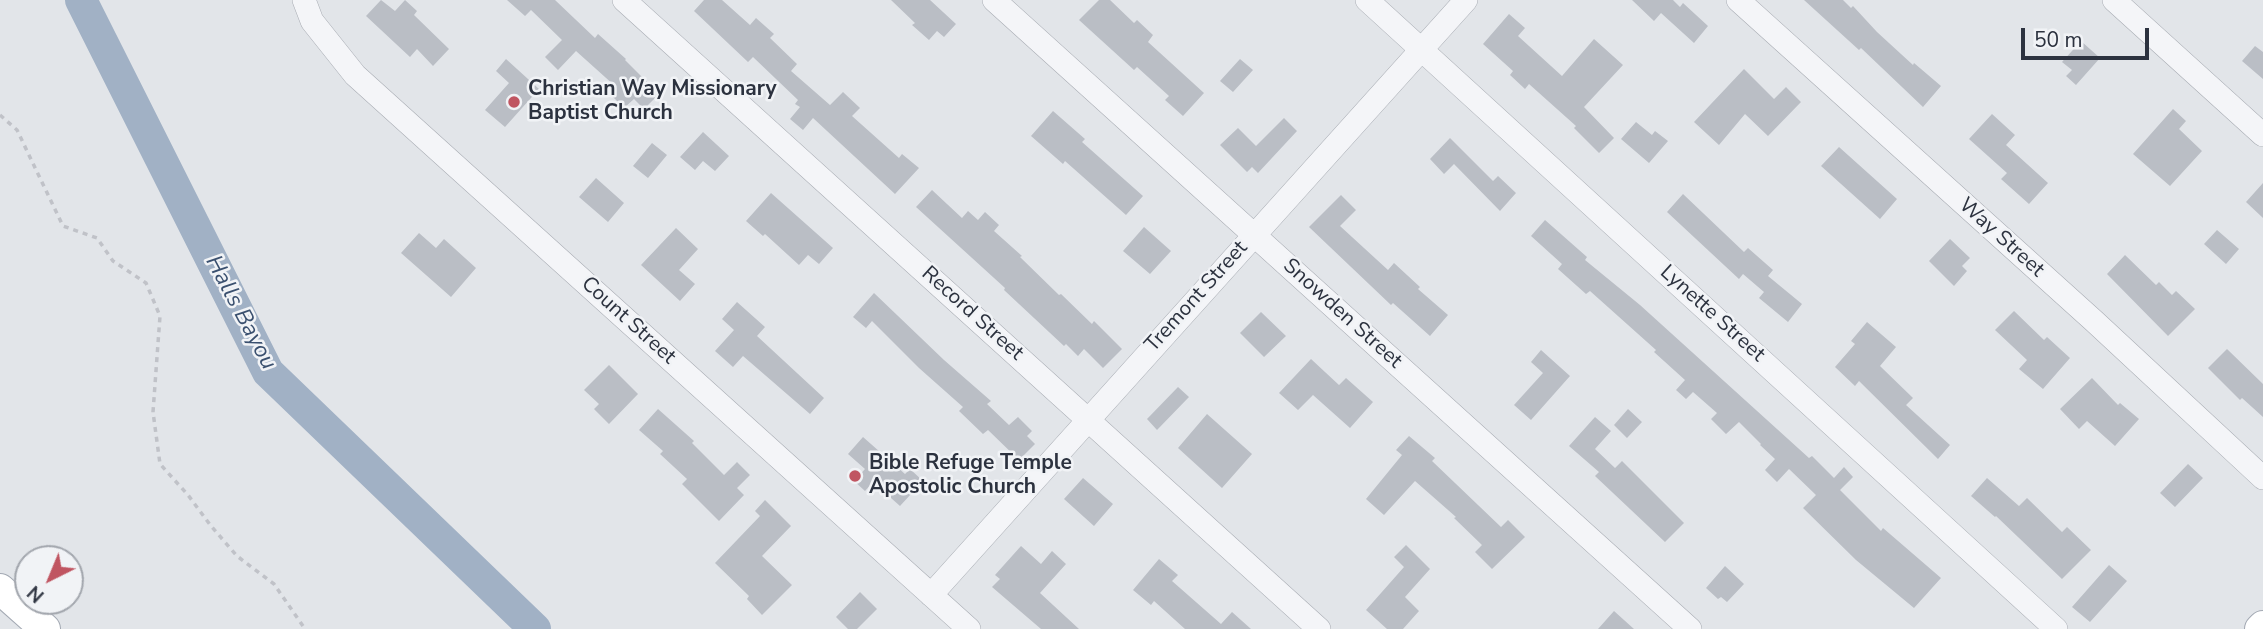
<!DOCTYPE html>
<style>
body{margin:0}
#map{position:relative;width:2263px;height:629px;overflow:hidden;background:#e2e5e9;font-family:"Nunito Sans",sans-serif}
canvas{display:block}
.north{position:absolute;left:14px;top:545px;width:70px;height:70px;box-sizing:border-box;background:#f1f3f6;border:2px solid #a2a6ad;border-radius:50%;rotate:223deg;font-size:19px;font-weight:700;line-height:28px;text-align:center;color:#2c323f}
.north::after{content:'';display:block;margin:auto;width:24px;height:32px;background:#c05561;clip-path:polygon(50% 0,100% 100%,50% 72%,0 100%)}
.scale{position:absolute;left:2021px;top:28px;width:128px;height:32px;box-sizing:border-box;border:4px solid #2c323f;border-top:0;padding-left:9px;font-size:21px;line-height:24px;white-space:nowrap;color:#2c323f;-webkit-text-stroke:5px #f1f3f6;paint-order:stroke}
</style>
<div id="map">
<canvas width="2263" height="629"></canvas>
<div class="north">N</div>
<div class="scale">50 m</div>
</div>
<script>
const ctx = document.querySelector('canvas').getContext('2d');
ctx.lineJoin = 'round';
function trace(path, color, width, dash) {
  ctx.strokeStyle = color;
  ctx.lineWidth = width;
  ctx.lineCap = dash ? 'butt' : 'round';
  ctx.setLineDash(dash || []);
  ctx.stroke(path);
}
function paint(path, color) {
  ctx.fillStyle = color;
  ctx.fill(path, 'evenodd');
}
function write(font, color, halo, rows, align = 'center') {
  ctx.font = font + ' "Nunito Sans",sans-serif';
  ctx.lineWidth = 5;
  ctx.setLineDash([]);
  ctx.textBaseline = 'middle';
  ctx.strokeStyle = halo;
  ctx.fillStyle = color;
  for (const [text, x, y, turn = 0] of rows) {
    ctx.save();
    ctx.translate(x, y);
    ctx.rotate((+turn || 0) * Math.PI / 180);
    ctx.textAlign = isNaN(turn) ? turn : align;
    if (halo) ctx.strokeText(text, 0, 0);
    ctx.fillText(text, 0, 0);
    ctx.restore();
  }
}
trace(new Path2D(`
 M81,0l187,372 267,257`), '#a1b1c5', 32);
paint(new Path2D(`
 M381,0l14,11 10,-11 12,11 -3,4 35,34 -16,17 -16,-17 -7,8 -44,-41z
 M507,0h48l40,38 3,-4 28,25 -1,1 34,34 -15,15 -10,-10 -10,9 -16,-16 7,-6 -39,-35 -18,19 -13,-13 17,-17 -31,-30 -6,6z
 M704,0h18l28,25 6,-7 18,16 -4,4 27,26 -6,7 39,34 13,-13 17,16 -8,8 47,42 3,-4 17,14 -24,26 -82,-76 -10,12 -13,-11 10,-12 -5,-3 3,-4 -45,-43 -5,5 -54,-51z
 M891,0h39l26,24 -12,13 -7,-6 -8,9 -17,-15 3,-2z
 M1099,0h11l24,23 3,-3 16,15 -5,7 56,51 -21,23 -18,-16 4,-4 -32,-29 -3,3 -55,-50z
 M1632,0h41l7,7 3,-4 25,23 -14,17 -33,-30 -7,8z
 M1804,0h39l8,8 2,-2 24,26 36,33 1,-2 27,23 -18,21 -62,-59 -2,2z
 M1509,14l16,14 -7,8 44,40 32,-37 29,26 -39,42 30,31 -15,15 -25,-25 2,-2 -47,-42 -4,5 -15,-14 3,-4 -30,-27z
 M2081,41l19,17 -24,27 -10,-9 6,-6 -10,-8z
 M2255,46l8,6v27l-21,-18z
 M506,59l33,30 -34,38 -20,-17 24,-27 -13,-12z
 M1240,59l13,11 -20,22 -13,-11z
 M1744,69l30,30 12,-12 15,15 -33,34 -23,-22 -26,31 -25,-23z
 M2173,109l13,12 -7,8 23,22 -32,35 -37,-32z
 M1053,111l32,28 -3,3 61,54 -17,19 -61,-54 -2,3 -32,-28z
 M1992,114l23,21 -9,10 42,38 -19,21 -28,-25 6,-6 -38,-34z
 M1284,118l13,13 -39,42 -6,-6 -5,5 -27,-27 18,-17 18,18z
 M1636,122l16,13 3,-4 13,10 -19,22 -28,-24z
 M703,132l26,24 -14,15 -12,-10 -8,9 -15,-13z
 M1450,138l43,43 5,-5 18,17 -16,18 -46,-47 -10,10 -14,-15z
 M652,143l15,12 -19,23 -15,-12z
 M1839,147l58,52 -17,20 -59,-53z
 M596,178l28,25 -16,19 -29,-25z
 M2263,183v35l-17,-16z
 M932,190l30,28 6,-7 10,9 7,-8 14,13 -5,6 28,25 -2,1 39,38 2,-1 31,30 2,-3 28,28 -19,19 -19,-19 -6,7 -12,-12 -2,2 -60,-56 1,-2 -89,-81z
 M771,193l62,55 -14,16 -11,-9 -9,10 -34,-31 -2,2 -17,-15z
 M1683,194l61,58 4,-4 25,22 -5,6 34,28 -14,18 -29,-24 5,-6 -21,-18 -4,5 -72,-67z
 M1341,195l15,15 -16,16 48,44 6,-7 26,24 -2,2 30,26 -18,21 -37,-33 -2,2 -82,-78z
 M1545,220l42,37 -2,3 55,45 169,153 3,-2 22,22 10,-11 9,10 -13,13 41,41 2,-3 58,50 -27,30 -58,-48 -53,-52 13,-13 -27,-26 -12,13 -12,-12 10,-11 -15,-14 1,-1 -22,-22 -13,12 -15,-15 6,-6 -24,-21 -7,7 -10,-9 9,-10 -31,-28 2,-2 -66,-59 -4,3 -28,-25 4,-5 -31,-28z
 M1144,227l27,24 -21,23 -27,-23z
 M676,228l22,21 -19,21 16,14 -15,17 -39,-36z
 M2217,230l22,19 -13,15 -22,-20z
 M419,233l17,15 8,-9 32,29 -25,29 -50,-44z
 M1950,239l20,19 -8,8 5,5 -13,15 -25,-25z
 M2125,255l31,30 3,-3 13,13 4,-4 19,18 -27,27 -61,-62z
 M874,293l70,67 47,41 -4,3 22,21 9,-8 14,14 -5,5 8,8 -16,16 -31,-30 -5,4 -24,-23 4,-4 -44,-39 -47,-47 -6,7 -13,-11z
 M737,302l28,25 -8,9 67,62 -14,16 -67,-58 -10,11 -18,-16 19,-21 -12,-11z
 M2014,311l30,29 3,-3 23,21 -27,31 -24,-20 8,-9 -32,-30z
 M1261,312l25,24 -22,21 -24,-24z
 M1867,322l29,25 -16,19 33,32 -7,7 44,40 -12,14 -79,-78 -4,5 -20,-19 20,-23 -4,-3z
 M2227,349l36,35v33l-21,-19 -2,2 -32,-32z
 M1541,350l29,26 -39,44 -17,-15 29,-32 -12,-11z
 M1311,359l28,26 7,-7 27,24 -23,26 -37,-33 -15,15 -19,-17z
 M609,365l29,29 -29,30 -15,-15 5,-5 -15,-14z
 M2092,378l26,27 2,-2 19,16 -24,27 -28,-25 -8,8 -19,-20z
 M1178,387l11,10 -32,33 -10,-11z
 M658,409l36,32 -2,2 32,32 13,-13 13,13 -13,13 7,7 -25,26 -37,-37 5,-5 -27,-25 3,-3 -24,-21z
 M1628,409l14,13 -15,16 -13,-13z
 M1207,414l45,40 -30,34 -44,-40z
 M1595,417l16,14 -16,18 20,19 7,-7 62,62 -19,19 -70,-66 4,-4 -30,-26z
 M1409,436l26,22 -3,3 69,66 7,-7 17,17 -33,32 -17,-17 7,-7 -28,-27 2,-1 -41,-36 -31,34 -18,-16 36,-44 -6,-5z
 M863,437l42,37 5,-5 13,12 -23,25 -27,-24 -8,9 -11,-10 11,-12 -17,-15z
 M2188,464l15,14 -28,29 -15,-14z
 M1083,478l30,26 -19,22 -30,-27z
 M1987,478l32,28 8,-8 35,34 5,-5 24,23 -29,29 -66,-63 -1,1 -24,-21z
 M765,500l26,26 -29,30 30,29 -30,30 -15,-16 2,-3 -34,-33 45,-47 -5,-5z
 M1406,545l24,24 -25,28 14,14 -16,18h-16l-21,-19 38,-43 -10,-10z
 M1021,546l20,18 11,-13 14,13 -26,29 39,36h-38l-49,-42 8,-8 -5,-4z
 M1159,559l19,16 -6,6 49,43 11,-12 19,17h-66l-31,-28 -3,4 -18,-15z
 M2109,565l18,16 -37,41 -18,-15z
 M1725,566l19,18 -17,18 -6,-5 -3,2 -12,-11z
 M860,592l17,17 -20,20h-9l-12,-12z
 M1614,611l20,18h-36z`), '#babec5');
const minor = new Path2D(`
 M304,0l8,21 43,54 614,554
 M624,0l695,629
 M994,0l696,629
 M1367,0l689,629
 M1738,0l356,321 169,157
 M2114,0l149,135
 M931,595l535,-595`);
const major = new Path2D(`
 M0,589l45,40
 M2260,629l3,-3`);
trace(minor, '#a8acb3', 24);
trace(major, '#a3a9b3', 32);
trace(new Path2D(`
 M0,115l17,15 46,96 34,12 16,23 33,22 14,33 -7,96 7,52 28,31 23,31 26,30 37,28 31,45`), '#c0c2c8', 3.5, [5, 5]);
trace(minor, '#f4f5f8', 23);
trace(major, '#fff', 30);
for (const [x, y, r, color] of [
 [514,102,7,"#c05561"],
 [855,476,7,"#c05561"]
]) {
  const dot = new Path2D();
  dot.arc(x, y, r, 0, 2 * Math.PI);
  ctx.fillStyle = color;
  ctx.fill(dot);
  trace(dot, '#f1f3f6', 2.5);
}
write('bold 21px', '#2c323f', '#f1f3f6', [
 ["Christian Way Missionary",528,90],
 ["Baptist Church",528,114],
 ["Bible Refuge Temple",869,464],
 ["Apostolic Church",869,488]
], 'left');
write('21px', '#2c323f', '#f1f3f6', [
 ["Way Street",2001,238,42],
 ["Tremont Street",1197,297,-48],
 ["Record Street",972,314,42],
 ["Snowden Street",1342,314,42],
 ["Lynette Street",1712,314,42],
 ["Count Street",628,321,42]
]);
write('italic 23px', '#3a506f', '#f1f3f6', [
 ["Halls Bayou",240,313,62]
]);
</script>
